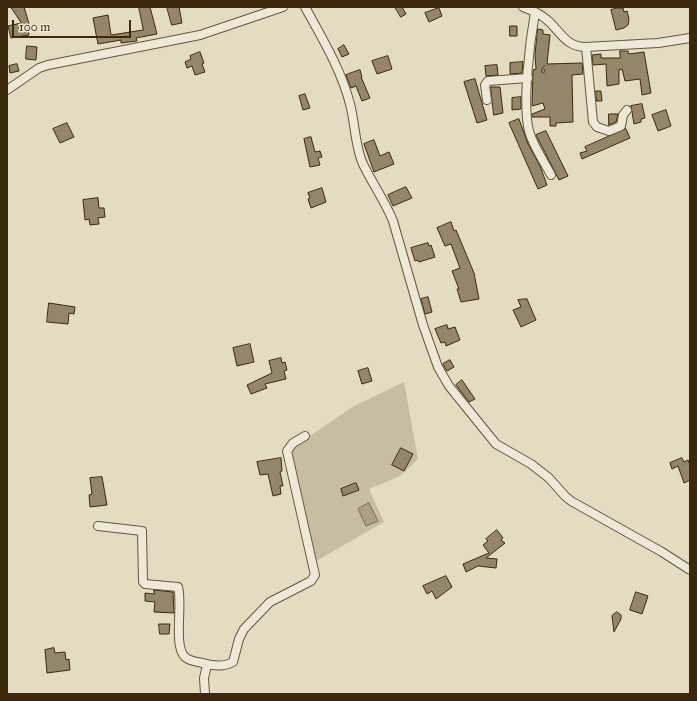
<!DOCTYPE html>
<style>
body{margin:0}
#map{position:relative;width:697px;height:701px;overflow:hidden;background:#e3dcc2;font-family:"IM FELL Great Primer",serif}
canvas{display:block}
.frame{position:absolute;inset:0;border:8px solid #3d280b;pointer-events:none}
.scale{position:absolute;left:12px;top:20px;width:119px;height:18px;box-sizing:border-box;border:2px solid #3d280b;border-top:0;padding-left:5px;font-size:12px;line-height:14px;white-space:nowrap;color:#3d280b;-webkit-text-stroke:3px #ede8d7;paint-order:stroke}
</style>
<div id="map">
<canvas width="697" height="701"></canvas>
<div class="frame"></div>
<div class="scale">100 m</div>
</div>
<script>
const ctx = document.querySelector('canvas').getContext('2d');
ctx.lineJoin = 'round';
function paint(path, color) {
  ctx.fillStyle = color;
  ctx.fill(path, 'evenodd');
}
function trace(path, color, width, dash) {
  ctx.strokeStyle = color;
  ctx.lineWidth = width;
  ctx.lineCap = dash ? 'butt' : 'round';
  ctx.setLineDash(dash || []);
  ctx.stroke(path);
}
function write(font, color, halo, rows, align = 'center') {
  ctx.font = font + ' "IM FELL Great Primer",serif';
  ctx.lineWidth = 4;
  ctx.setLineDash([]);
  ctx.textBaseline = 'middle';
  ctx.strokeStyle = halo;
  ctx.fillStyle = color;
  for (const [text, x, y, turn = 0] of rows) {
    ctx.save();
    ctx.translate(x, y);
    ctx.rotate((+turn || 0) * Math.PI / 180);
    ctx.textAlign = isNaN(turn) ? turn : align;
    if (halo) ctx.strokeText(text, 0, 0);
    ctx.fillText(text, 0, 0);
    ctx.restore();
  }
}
paint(new Path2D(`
 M404,382l14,77 -18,17 -31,13 15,33 -68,39 -11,-52 -14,-48c-1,-8 2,-12 7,-17l56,-38z`), '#c7bda3');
const water = new Path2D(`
 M369,503l9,18 -12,5 -8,-17z`);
paint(water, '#ab9f84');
trace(water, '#7f6f54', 1);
const building = new Path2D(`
 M11,7h13l6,20 -2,1 1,7 -18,3 -3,-12 13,-3z
 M139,7h11l7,27 -21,4 1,3 -16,2v-3l-23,4 -5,-26 15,-3 3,20 32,-5z
 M167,7h12l3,16 -10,2z
 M395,7h7l4,7 -5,3z
 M439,8l3,8 -13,6 -4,-9z
 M617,8h6l1,4 3,-1 2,8 -1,6 -4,3 -8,2 -5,-20z
 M510,26h7v10h-7z
 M538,29l5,1v4l7,1 -3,29 35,-1 1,11 -11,1 1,47 -17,1v3h-6v-9h-18v-3l13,-5 -2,-6 -11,3 1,-34v-2l3,-1 -1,-14z
 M344,45l5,9 -7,3 -4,-8z
 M27,46l10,1 -1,13 -10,-1z
 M620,51h8l1,3 15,-2 7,41 -9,2 -2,-16 -15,2 -3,-12 -3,1v14l-12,2 -1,-22 -13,1 -1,-10 9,-1v4h19z
 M200,52l4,11 -2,1 3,8 -10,3 -3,-9 -5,2 -2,-6 6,-3 -1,-3z
 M388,56l4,13 -15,5 -5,-13z
 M523,62l-1,11 -12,1v-11z
 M17,64l2,7 -9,2 -1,-7z
 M497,65l1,10 -12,1 -1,-10z
 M360,70l2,7h-1l9,21 -8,3 -6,-15 -5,2 -5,-13z
 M475,79l12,41 -10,3 -13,-41z
 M491,87h9l3,26 -9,2z
 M596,91h5l1,10h-5z
 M305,94l5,14 -7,2 -4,-14z
 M521,97v12l-9,1v-12z
 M642,104l3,14 -4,1v3l-7,2 -3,-18z
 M666,110l5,16 -13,5 -6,-16z
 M609,114h9l-2,8 -7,3z
 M519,119l9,25 12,22 7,19 -9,4 -29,-66z
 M67,123l7,14 -14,6 -7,-14z
 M626,129l4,9 -48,21 -2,-6 7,-2 -2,-4z
 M546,131l22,45 -9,4 -23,-45z
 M311,137l4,15 5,-1 2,6 -4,1 2,7 -10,2 -6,-28z
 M374,140l6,16 9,-4 5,12 -20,8 -10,-28z
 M406,187l6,11 -19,8 -5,-11z
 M322,188l4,14 -15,6 -3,-9 2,-1 -2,-5z
 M98,198l1,10h5l1,9 -7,1 1,6 -9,1 -1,-6 -4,1 -2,-20z
 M451,222l3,9 2,-1 18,43 5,26 -18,3 -4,-13h2l-7,-18 8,-3 -9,-24 -6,2 -8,-18z
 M428,243l1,3 2,-1 4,12 -16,5 -1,-2 -3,1 -4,-13z
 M428,297l4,15 -7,2 -4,-15z
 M527,299l9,21 -15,7 -8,-17 8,-3 -3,-7z
 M49,303l26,4 -1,7 -5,-1 -1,11 -21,-2z
 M447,325l1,4 7,-2 5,13 -14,6 -1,-4 -4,1 -6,-14z
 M250,344l4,18 -17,4 -4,-18z
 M281,358l1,5 3,-1 2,8 -3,1 2,8 -21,5 2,4 -16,6 -4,-9 25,-12 -3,-12z
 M450,360l4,7 -7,4 -4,-7z
 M368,368l4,13 -10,3 -4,-13z
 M462,380l13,19 -6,3 -13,-17z
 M401,448l12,6 -9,17 -12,-6z
 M281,458l1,13 -2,1 3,14h-3l1,8 -8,2 -5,-22 -8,1 -3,-13z
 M682,458l2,4 4,-2 2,5v15l-6,3 -6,-17 -6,3 -2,-6z
 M102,477l5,28 -17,2 -1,-12 3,-1 -2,-16z
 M356,483l3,7 -16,6 -2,-7z
 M497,530l6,8 -2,2 4,3 -19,15 11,1 -1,9 -18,-2 -12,6 -3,-8 26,-11 -6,-8 5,-4 -2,-2z
 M446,576l6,11 -16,12 -4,-8 -5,3 -4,-8z
 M154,590l19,2 1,21 -20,-1 1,-10 -10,-1v-8l9,1z
 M636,592l12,4 -6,18 -12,-4z
 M617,612l4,3v4l-7,13 -2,-16z
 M159,624h11l-1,10h-9z
 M54,648l1,5 10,-1 1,8 3,-1 1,11 -23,3 -2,-23z`);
paint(building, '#93866a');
trace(building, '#3d280b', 1);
const street = new Path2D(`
 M305,7c17,31 36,62 45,97 5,18 5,43 13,60 9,19 22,37 30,57l30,104 15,42 11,19 47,58 35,20 18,14 16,18 6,5 91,51 28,18
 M523,7c8,3 16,6 23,12 13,10 19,28 39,28l73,-4 32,-5
 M535,12c-5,29 -13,91 -6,119 4,15 15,30 22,44
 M586,47l7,75 4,5 12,4 12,-5 2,-11 4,-5
 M7,90l32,-22 9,-3 152,-30 83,-28
 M487,100l-2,-15 3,-4 40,-3
 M98,526l44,5 1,51 2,2 33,3c5,17 -5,59 7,70 4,4 12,5 18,6 10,3 21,4 30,-1l6,-23 5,-10 26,-27 41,-21 4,-6 -28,-124 6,-8 12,-7
 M205,694l-1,-16 3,-13`);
trace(street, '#665539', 10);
trace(street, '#ede8d7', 8);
write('10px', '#524023', null, [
 ["6",543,71]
]);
</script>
